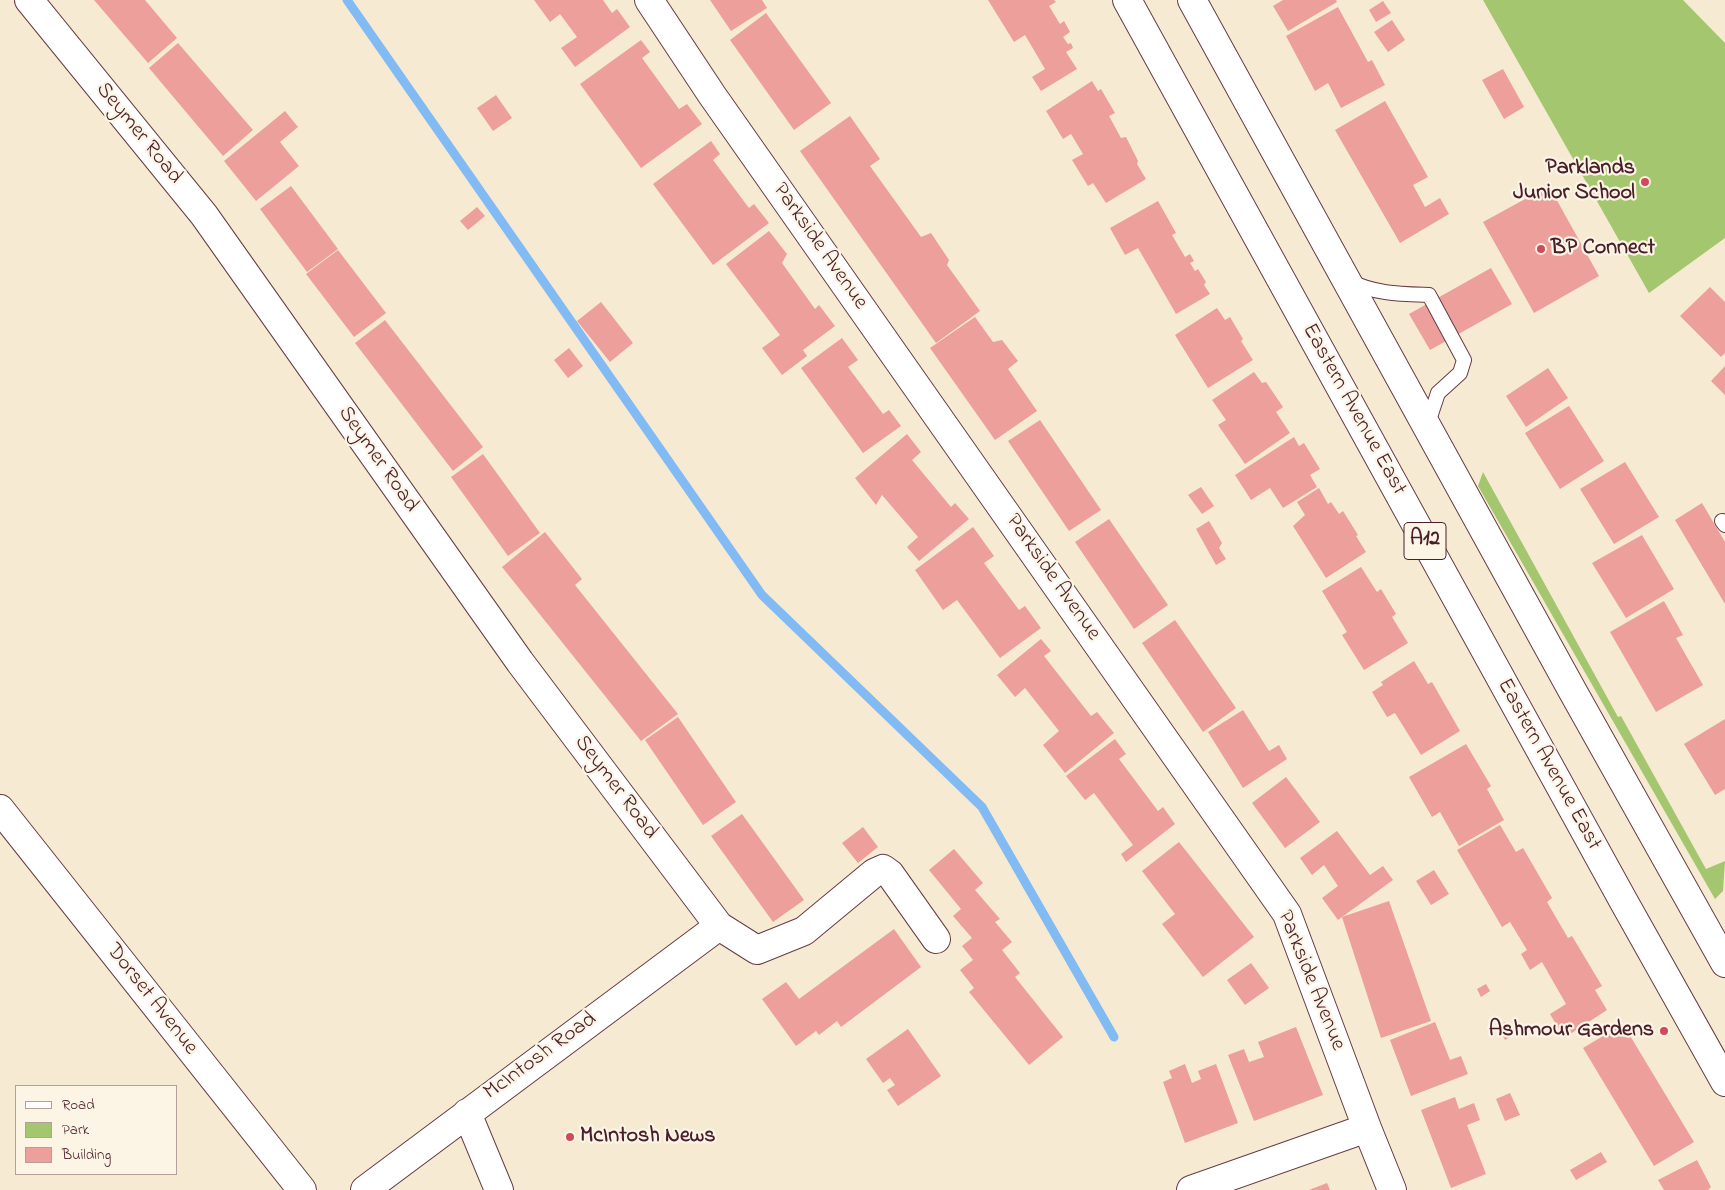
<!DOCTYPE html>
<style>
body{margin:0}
#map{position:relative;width:1725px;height:1190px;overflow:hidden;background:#f7ead2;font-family:"Indie Flower",sans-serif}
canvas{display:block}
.legend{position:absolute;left:15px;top:1085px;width:162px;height:90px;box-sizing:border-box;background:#fcf5e5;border:1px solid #b59f9b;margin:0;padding:6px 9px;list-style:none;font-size:15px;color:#4a1f2b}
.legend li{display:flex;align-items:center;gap:10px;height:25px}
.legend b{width:25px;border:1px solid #b59f9b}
</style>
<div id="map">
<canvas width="1725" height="1190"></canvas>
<ul class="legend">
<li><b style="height:6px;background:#fff"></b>Road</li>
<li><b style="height:14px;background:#a4c66f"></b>Park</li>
<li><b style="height:14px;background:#ec9f9b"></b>Building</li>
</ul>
</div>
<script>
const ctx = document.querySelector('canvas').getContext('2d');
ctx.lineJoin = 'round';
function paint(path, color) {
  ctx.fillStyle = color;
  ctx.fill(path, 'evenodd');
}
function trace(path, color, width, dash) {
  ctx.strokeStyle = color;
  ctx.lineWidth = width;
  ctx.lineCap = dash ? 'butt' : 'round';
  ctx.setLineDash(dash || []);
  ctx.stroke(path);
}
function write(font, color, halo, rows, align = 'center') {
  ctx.font = font + ' "Indie Flower",sans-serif';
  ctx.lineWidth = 4.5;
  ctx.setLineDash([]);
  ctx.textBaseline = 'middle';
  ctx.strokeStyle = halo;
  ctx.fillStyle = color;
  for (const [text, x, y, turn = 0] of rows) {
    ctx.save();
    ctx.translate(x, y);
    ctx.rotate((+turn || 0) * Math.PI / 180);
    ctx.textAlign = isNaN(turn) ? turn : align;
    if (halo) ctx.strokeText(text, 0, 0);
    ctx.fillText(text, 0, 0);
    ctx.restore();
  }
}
paint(new Path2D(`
 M1483,0h200l42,43v195l-76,55z
 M1483,472l135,245 3,-1 85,153 19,-8 -2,30 -8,8 -237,-413z`), '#a4c66f');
trace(new Path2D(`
 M347,0l415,595 220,212 132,230`), '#82bbf3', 9);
paint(new Path2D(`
 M94,0h51l32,38 -29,25z
 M534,0h69l9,13 5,-4 13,18 -55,40 -14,-19 16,-11 -17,-23 -10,8z
 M710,0h52l5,8 -36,23z
 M988,0h66l2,2 -7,4 11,18 4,-3 6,11 -7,5 5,7 3,-1 2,5 -7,4 11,17 -36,22 -9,-14 13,-8 -20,-34 -11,7z
 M1283,0h53l1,2 -49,29 -15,-25z
 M1383,1l8,12 -15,9 -7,-12z
 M1338,7l30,55 4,-2 13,25 -44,23 -13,-25 -13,8 -29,-55z
 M766,13l65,90 -37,27 -64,-90z
 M1392,20l13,20 -17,12 -14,-20z
 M641,40l9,12 -8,6 37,51 8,-5 15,20 -61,44 -61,-84z
 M178,43l75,87 -30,26 -74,-88z
 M1503,69l21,38 -20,12 -22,-39z
 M1092,81l6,10 3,-2 14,24 -6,3 12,22 5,-1 12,24 -1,3 9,15 -40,24 -13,-20 -5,3 -16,-26 11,-6 -12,-20 -8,5 -17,-28z
 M496,95l16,23 -19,13 -16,-23z
 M1385,101l43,76 -15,8 12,22 15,-9 9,16 -49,29 -65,-113z
 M285,111l13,16 -18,15 19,24 -43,35 -32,-40z
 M850,116l30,43 -10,7 51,71 10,-4 18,27 -2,5 33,46 -44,32 -136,-192z
 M711,141l9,13 -7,6 36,48 5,-4 15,19 -56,42 -60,-81z
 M291,186l47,63 -31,23 -47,-63z
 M1549,186l50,90 -65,37 -51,-91z
 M1158,201l18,32 -4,2 13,22 5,-3 4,7 -4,2 5,8 3,-2 8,13 -2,3 6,9 -34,20 -38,-66 -13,7 -15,-27z
 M477,207l8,9 -17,14 -8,-9z
 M769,231l18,23 -5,9 33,46 4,-4 16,21 -32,24 4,6 -25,19 -20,-27 18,-13 -54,-71z
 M338,250l48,63 -32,24 -48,-63z
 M1491,268l21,36 -82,46 -21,-36z
 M1710,287l15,15v51l-4,4 -41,-41z
 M601,302l32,41 -23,19 -33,-41z
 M1217,308l8,12 5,-3 13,22 -2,2 12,19 -45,28 -33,-53z
 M975,317l18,25 9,-2 16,21 -10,8 29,42 -42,29 -65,-92z
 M385,320l98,127 -30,24 -98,-128z
 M842,338l16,22 -10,7 35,47 6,-4 12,16 -38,27 -62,-85z
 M569,348l14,18 -15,12 -14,-18z
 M1725,366v29l-14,-14z
 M1548,368l20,30 -42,29 -20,-31z
 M1254,372l8,11 4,-1 17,25 -7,5 14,21 -45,31 -27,-39 8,-5 -14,-20z
 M1569,406l35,55 -44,28 -35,-56z
 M1040,420l61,90 -32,21 -61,-90z
 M907,434l14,18 -9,8 39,47 4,-4 14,16 -50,42 -12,-14 11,-10 -36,-42 -6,10 -21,-27z
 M1294,437l5,9 5,-3 16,26 -10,6 7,12 -34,21 -13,-20 -19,12 -16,-25z
 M483,454l57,79 -32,23 -57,-79z
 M1625,462l34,55 -45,27 -34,-55z
 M1201,487l13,19 -12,8 -14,-19z
 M1319,488l9,16 3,-2 8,12 4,-3 15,24 -2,1 10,16 -40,26 -33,-52 12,-11 -8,-13z
 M1702,503l23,39v62l-50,-84z
 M1109,519l59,86 -34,24 -59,-87z
 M1209,521l13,22 -3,5 7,11 -10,6 -20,-36z
 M973,527l21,29 -10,7 35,47 6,-4 16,22 -41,30 -43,-58 -14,10 -28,-40z
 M545,532l37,47 -7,6 103,129 -37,27 -139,-174z
 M1642,535l32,54 -48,29 -34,-55z
 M1361,567l16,25 4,-3 15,25 -4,3 16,26 -44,27 -22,-35 5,-3 -25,-41z
 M1664,601l19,34 -7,3 27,47 -47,27 -46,-80z
 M1175,620l61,88 -33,24 -61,-89z
 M1041,639l10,12 -7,5 47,60 6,-4 17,21 -49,40 -22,-28 16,-14 -34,-43 -10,9 -18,-22z
 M1414,661l14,23 4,-2 28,49 -39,24 -26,-42 -8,4 -15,-25 11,-7 -2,-3z
 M1243,710l26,41 10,-6 8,14 -44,29 -35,-56z
 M678,717l58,85 -33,23 -58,-85z
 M1725,719v70l-10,6 -31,-51z
 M1115,739l11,15 -7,5 39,52 5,-4 12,17 -49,38 -5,-8 12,-9 -39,-52 -9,7 -19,-24z
 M1466,744l25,42 -4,3 17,31 -45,26 -19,-34 -8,5 -23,-40z
 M1286,777l34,45 -35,26 -33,-45z
 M742,814l62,86 -31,22 -62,-86z
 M1500,825l16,27 7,-4 29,50 -5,4 21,36 4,-2 30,50 -7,4 12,20 -43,28 -14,-24 16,-10 -24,-42 -12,8 -9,-16 6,-4 -17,-28 -8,5 -45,-77z
 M863,827l15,20 -20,16 -16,-20z
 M1337,831l33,44 13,-9 10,14 -51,37 47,-16 42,120 -50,17 -39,-121 -4,3 -16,-22 16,-12 -14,-21 -12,10 -12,-17z
 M1179,842l75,95 -51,40 -41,-53 13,-10 -33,-43z
 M954,849l29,34 -8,7 25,29 -5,3 17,20 -10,8 18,23 -5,4 48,60 -34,28 -60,-73 5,-4 -14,-18 13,-10 -11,-14 10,-8 -19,-22 8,-7 -32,-39z
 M1434,870l15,24 -18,11 -15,-24z
 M894,929l27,38 -80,60 -4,-6 -18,14 -3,-4 -20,15 -34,-47 24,-17 13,17z
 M1251,963l18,25 -24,17 -18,-25z
 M1486,984l4,7 -9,6 -4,-8z
 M1435,1022l15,38 11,-4 7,18 -57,22 -21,-56z
 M1505,1022l8,13 -8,5 -7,-14z
 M1623,1024l71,118 -40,24 -71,-118z
 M1296,1027l27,68 -69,26 -26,-66 16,-6 5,13 15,-5 -6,-15z
 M908,1029l33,47 -43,30 -11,-16 8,-5 -5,-7 -7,5 -17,-24z
 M1185,1064l7,19 9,-4 -3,-8 18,-7 22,59 -53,20 -22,-61 9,-4 -3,-7z
 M1510,1093l10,22 -15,6 -9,-22z
 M1455,1097l4,12 15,-6 6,17 -13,5 19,49 -35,14 -30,-78z
 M1601,1152l6,10 -31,18 -6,-10z
 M1697,1160l14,27 -3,3h-44l-6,-10z
 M1327,1183l3,7h-21z`), '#ec9f9b');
const service = new Path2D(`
 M1349,281c26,13 52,13 80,14l35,65 -4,13 -22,20 -11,33
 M1722,521l3,4`);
const minor = new Path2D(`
 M29,0l175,215 316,447 199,264 38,24 47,-19 70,-58 9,-4 7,5 46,65
 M649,0l63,95 575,819 80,214 25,62
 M0,809l302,381
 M467,1113l32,77
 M365,1190l354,-264
 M1191,1190l176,-62`);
const trunk = new Path2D(`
 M1127,0l497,902 101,180
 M1192,0l380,690 153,273`);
trace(service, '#643d44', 16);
trace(minor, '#643d44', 30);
trace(trunk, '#643d44', 30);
trace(service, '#fff', 14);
trace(minor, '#fff', 28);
trace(trunk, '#fff', 28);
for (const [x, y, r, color] of [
 [1645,182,5,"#d1495b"],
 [1541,249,5,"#d1495b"],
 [1664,1031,5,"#d1495b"],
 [570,1137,5,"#d1495b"]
]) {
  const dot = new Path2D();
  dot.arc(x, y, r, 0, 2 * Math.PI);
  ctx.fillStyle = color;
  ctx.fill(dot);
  trace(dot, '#fcf5e5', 2);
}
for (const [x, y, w] of [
 [1425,541,42]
]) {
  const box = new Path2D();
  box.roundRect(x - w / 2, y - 18.5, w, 37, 4);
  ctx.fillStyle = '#fcf5e5';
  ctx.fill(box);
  trace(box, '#4a1f2b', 1);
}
write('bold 21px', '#4a1f2b', null, [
 ["A12",1425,541]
]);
write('22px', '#4a1f2b', '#fcf5e5', [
 ["Seymer Road",138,134,51],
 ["Parkside Avenue",819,247,55],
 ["Eastern Avenue East",1353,410,61],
 ["Seymer Road",377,460,55],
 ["Parkside Avenue",1052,578,55],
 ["Eastern Avenue East",1548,765,61],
 ["Seymer Road",615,788,53],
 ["Parkside Avenue",1310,981,68],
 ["Dorset Avenue",151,1000,52],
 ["McIntosh Road",541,1057,-36]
]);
write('bold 22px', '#4a1f2b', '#fcf5e5', [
 ["Parklands",1635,169],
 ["Junior School",1635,194],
 ["BP Connect",1551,249,"left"],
 ["Ashmour Gardens",1654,1031],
 ["McIntosh News",580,1137,"left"]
], 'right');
</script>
